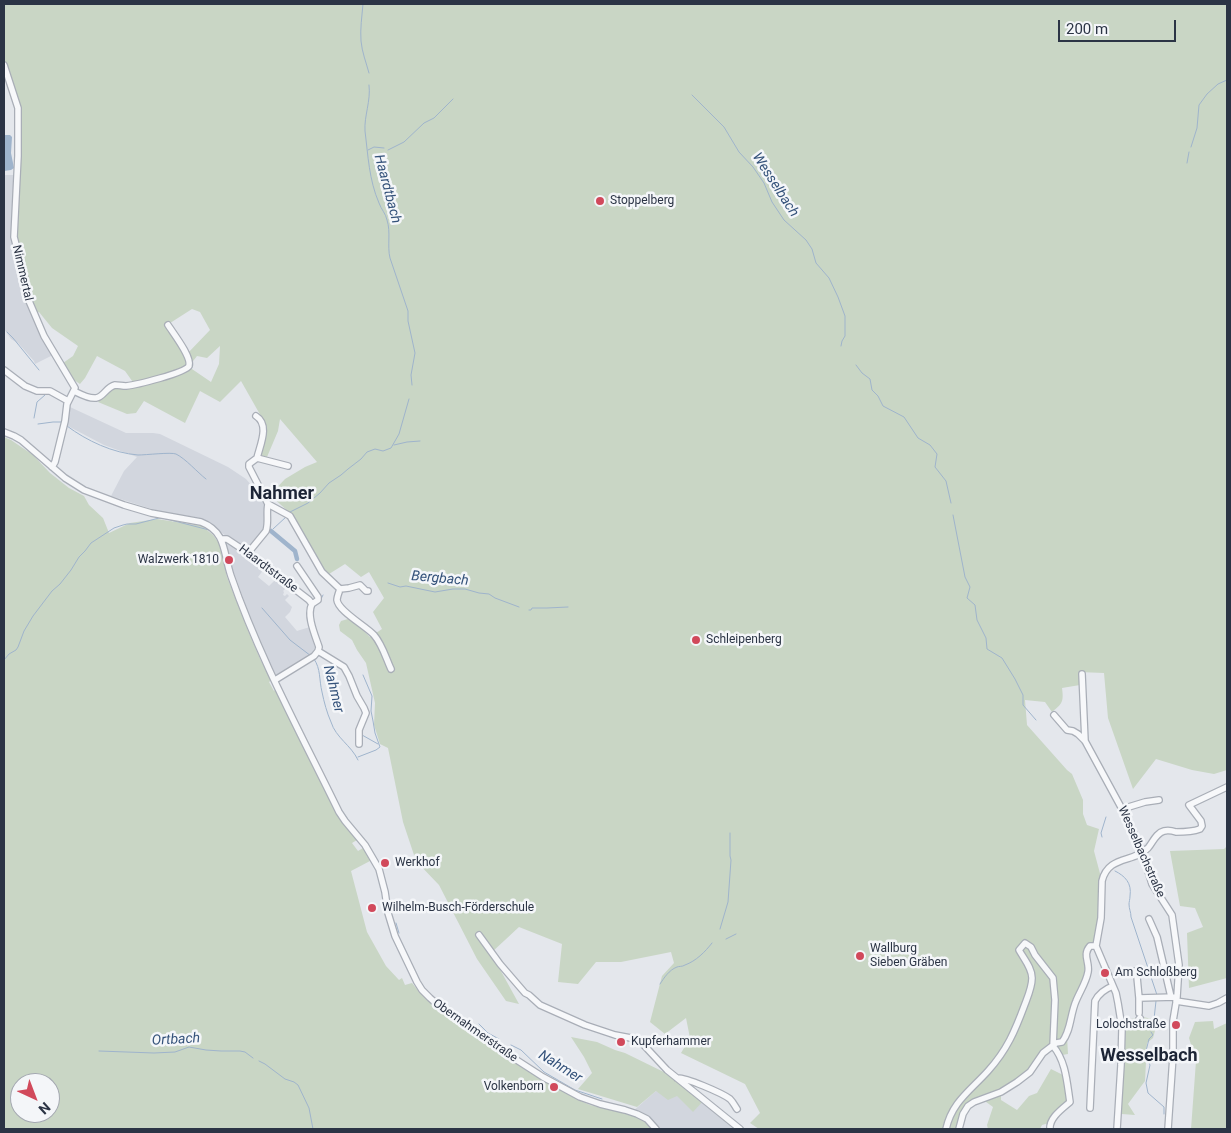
<!DOCTYPE html>
<meta charset="utf-8">
<style>
body{margin:0}
#map{position:relative;width:1231px;height:1133px;overflow:hidden;background:#e4e7ec;font-family:Roboto,sans-serif}
canvas{display:block}
.frame{position:absolute;inset:0;border:5px solid #2b3445;pointer-events:none}
.north{position:absolute;left:10px;top:1073px;width:50px;height:50px;box-sizing:border-box;background:#f4f6f9;border:1px solid #a4a8b1;border-radius:50%;rotate:137deg;font-size:14px;font-weight:700;line-height:20px;text-align:center;color:#2b3445}
.north::after{content:'';display:block;margin:auto;width:18px;height:22px;background:#d1495b;clip-path:polygon(50% 0,100% 100%,50% 72%,0 100%)}
.scale{position:absolute;left:1058px;top:20px;width:118px;height:22px;box-sizing:border-box;border:2px solid #2b3445;border-top:0;padding-left:6px;font-size:15px;line-height:18px;white-space:nowrap;color:#2b3445;-webkit-text-stroke:4px #f4f6f9;paint-order:stroke}
</style>
<div id="map">
<canvas width="1231" height="1133"></canvas>
<div class="frame"></div>
<div class="north">N</div>
<div class="scale">200 m</div>
</div>
<script>
const ctx = document.querySelector('canvas').getContext('2d');
ctx.lineJoin = 'round';
function paint(path, color) {
  ctx.fillStyle = color;
  ctx.fill(path, 'evenodd');
}
function trace(path, color, width, dash) {
  ctx.strokeStyle = color;
  ctx.lineWidth = width;
  ctx.lineCap = dash ? 'butt' : 'round';
  ctx.setLineDash(dash || []);
  ctx.stroke(path);
}
function write(font, color, halo, rows, align = 'center') {
  ctx.font = font + ' Roboto,sans-serif';
  ctx.lineWidth = 5;
  ctx.setLineDash([]);
  ctx.textBaseline = 'middle';
  ctx.strokeStyle = halo;
  ctx.fillStyle = color;
  for (const [text, x, y, turn = 0] of rows) {
    ctx.save();
    ctx.translate(x, y);
    ctx.rotate((+turn || 0) * Math.PI / 180);
    ctx.textAlign = isNaN(turn) ? turn : align;
    if (halo) ctx.strokeText(text, 0, 0);
    ctx.fillText(text, 0, 0);
    ctx.restore();
  }
}
paint(new Path2D(`
 M4,175h13l9,116 29,63 -20,10 -1,-3 -16,-18 -7,-4 -7,-10z
 M70,407l56,26h27l7,1 68,33 18,12 19,22 1,26 -19,23 -31,-21 -11,-9 -9,-3 -32,-4 -53,-17 13,-25 13,-14 -33,-12 -38,-20z
 M226,543h2l6,4 30,22 -6,8 11,9 7,-7 11,8 -4,4 1,1 -1,3 2,1 2,-2 2,2 -4,4 7,7 -2,5 -5,5 12,14 3,-1 10,-3 5,20 -3,6 -32,21 -4,1 -21,-44 -23,-64z
 M656,1091l48,9 36,29h-84l-3,-3 -21,-14z`), '#d2d6de');
paint(new Path2D(`
 M4,4h1223v766l-13,4 -22,-4 -36,-11 -23,30 -25,-71 -4,-45 -25,-1 1,13 -18,3c2,14 0,16 -10,24l-7,-10 -20,-2 2,25 40,45 5,4 11,26v14l4,11 12,4 -5,22 8,30 -6,65 -9,4 1,20 -21,67 1,17 -6,1 -9,-9 -18,19 -34,27v8l16,10 12,-14 8,-3 14,-24 12,6 5,27 -19,21 -7,2 -2,4h-52l-1,-4 6,-18 -11,-8 -14,7 -9,23h-200l-9,-6 10,-10 -15,-29 -64,-31 9,-15 -4,-20 -21,16 -15,-12 12,-46 12,-13 -3,-11 -50,10h-25l-18,22 -20,-2 4,-38 -43,-17 -28,26 28,51 -13,-3 -29,-42 -38,-74 -23,-24 -13,-39 -15,-74 -8,-4 -6,-19 1,-22 -9,-40 -9,-13 -5,-10 -12,-9 -1,-6 2,-4 7,-2 11,7 11,11 12,-8 -9,-17 11,-14 -15,-26 -8,5 -16,-13 -16,10 -7,-4 -31,-56 -21,-19 15,-16 20,-12 12,-5 -37,-43 -2,12 -11,26 -8,-1 3,-38 -21,-37 -21,21 -20,-11 -15,32 -41,-22 -8,12 -9,1 -29,-12 14,-13h8l15,-4 -10,-14 -28,-15 -12,22 -5,6 -9,-6 -8,-15 10,-7 5,-10 -26,-18 -13,-16 -5,2 -20,-77 7,-111 -3,-26 -11,-31 -3,-7zM192,309l8,3 10,18 -24,25 -19,-30zM220,346l-1,18 -8,18 -22,-15 1,-2 7,-9 10,2z
 M4,437l7,3 22,15 17,18 19,15 15,8 5,9 14,13 6,15 21,-10 27,-4 45,7 11,9 6,8 8,34 22,56 12,28 11,19 -3,2 5,9 1,-1 4,4 58,120 20,26 -5,3 6,8 5,-3 7,13 -19,10 16,61 19,34 13,14 3,-2 3,7 7,-2c17,23 42,37 65,53 26,18 53,38 80,53l1,-1c10,6 21,13 32,17 20,6 49,4 61,24h-647zM20,1083h30v30h-30z
 M1227,846v132l-38,10 -2,-55 16,-6 -8,-19 -15,-2 -10,-55 54,-2z
 M1143,1017l9,2 4,8 -3,11 -6,5 -2,38 -17,23 7,11 -13,-1 -2,-12 3,-28 2,-54z
 M1213,1021l1,8 13,-6v106h-36l5,-68 -7,-23 6,-16z
 M571,1037l26,5 18,8 10,3 51,25 28,22 -11,12 -16,-16 -9,4 -12,-9 -19,16 -59,-18 14,-16 -8,-16z`), '#c9d6c5');
paint(new Path2D(`
 M4,135h6l2,2 -1,16 3,15 -3,2 -7,1z`), '#9fb4cc');
trace(new Path2D(`
 M363,4c-1,12 -3,25 -2,37 1,11 5,21 8,32
 M369,85c2,16 -5,31 -4,46 3,24 4,49 14,72 2,6 7,11 8,17 4,12 0,26 3,38l18,53v10l7,32 -4,22 1,10
 M692,95l32,32 15,25 14,15 11,16 8,19 12,18 22,20 6,9 4,14 13,15 9,19 7,19v20l-3,5 -1,5
 M1191,147l6,-19 2,-23 8,-11 11,-10 9,-4
 M368,150l6,-3 10,1
 M388,150l16,-8 20,-19 10,-5 19,-19
 M1187,163l2,-11
 M7,332l6,6 26,32
 M856,365l6,8 8,6 2,11 6,6 5,10 21,11 14,21 12,7 7,9 -2,13 11,14 5,22
 M34,418l3,-16 8,-7
 M38,424l15,-2h9
 M67,426c20,15 46,27 71,29 8,0 33,-3 38,-1 10,5 21,18 30,25
 M394,445l13,-3 13,-1
 M290,512l18,-9 12,-10 9,-10 12,-8 7,-6 13,-10 6,-7 8,-3 8,2 8,-3 8,-14 10,-35
 M953,515l12,62 5,10 -3,11 8,7 2,15 9,18 1,11 15,9 13,21 8,16v10l13,15
 M273,529l13,-12
 M388,583l12,4 6,-1 29,6 18,-3h12l14,4 10,1 6,4 24,9
 M320,601l3,-6
 M262,608l28,32 21,16
 M529,610h2l1,-2h15l21,-1
 M314,659c7,10 5,21 8,33 2,10 5,21 9,30 5,16 20,23 27,38
 M4,660l5,-6 7,-4 2,-3 6,-16 9,-15 19,-25 8,-7 11,-14 8,-13 6,-6 6,-8 23,-15 9,-3 4,-1h9l23,-6h4l46,12
 M362,735l16,9
 M358,757l18,-7 4,-3 -5,-14 -2,-12 -2,-10 1,-15 -9,-21
 M1102,837l-1,-4 5,-16
 M1115,871c10,5 17,12 15,25 0,3 -1,6 -1,8 0,5 2,8 2,13l26,78
 M396,923l3,10
 M720,929l8,-27 3,-42 -1,-4v-23
 M726,939l10,-5
 M660,984c4,-6 9,-14 17,-17 2,-1 5,0 8,-2 11,-4 20,-13 27,-22
 M1156,1001l-2,18 3,7
 M479,1024l9,9 11,6
 M1151,1032l2,3 -4,4 -4,16 5,10 -4,18 2,10 16,14v7
 M511,1045l10,5 23,22 31,18 27,9
 M99,1051l55,2 21,-1 14,-5 17,3 15,1h19l5,1 8,6
 M259,1061l6,3 20,15 9,3 4,3 11,23 4,21`), '#9fb4cc', 1);
trace(new Path2D(`
 M271,531l24,20 2,8`), '#9fb4cc', 4.5);
const minor = new Path2D(`
 M4,65l14,43v48l-4,81 10,38 5,26 15,35 31,52 -8,16 -2,17 -10,41 -3,5
 M4,370l21,16 12,5h13l18,10
 M74,391c6,3 15,8 22,7 8,-1 10,-11 19,-13 4,0 7,1 11,1 10,-1 59,-13 63,-20 3,-9 -16,-33 -21,-41
 M256,416c14,9 4,29 1,42
 M4,432l10,4 7,4 44,38 19,12 40,15 27,8 50,9c26,10 22,31 30,54 28,81 70,158 108,236l6,9 20,24 14,24 6,23 3,21 7,23 22,46 5,8 8,8 9,8 23,15 50,36 31,20 37,20 20,7 25,6 12,4 10,5 9,10
 M268,504l22,12 32,56 18,17c-1,3 -3,8 -3,11 1,11 29,26 37,35 8,9 12,23 17,34
 M221,539h6l21,14 61,47 3,4c-6,11 3,31 7,43l-1,4 -4,5 -39,24
 M248,553l18,-22c3,-9 0,-18 2,-27l-19,-37v-3l8,-6 31,8
 M297,566l21,31v3l-6,4
 M340,589l9,-1 11,-3 6,6h2
 M318,651l26,16 5,9 8,20 7,12 2,5 -7,17v14
 M1082,674l3,67
 M1054,715l13,15 6,1 5,3 7,7 37,68 21,43 5,19 4,13 20,31 7,50 -2,32 -4,24v35l-5,73
 M1122,809l23,-7 14,-2
 M1149,919l8,18 14,60
 M479,935l21,29 25,29 4,2 11,10 45,20 30,10 21,4 4,2 27,29 73,59
 M1135,971l2,6 2,21 36,-1
 M1139,998v15
 M1176,1001l33,5 9,-3 9,-5
 M1139,1019l1,-1
 M677,1078c8,-1 45,15 53,21 3,3 5,7 7,10
 M1090,1108l5,-107c4,-8 10,-12 18,-15
 M946,1129c6,-27 24,-38 42,-58 19,-21 27,-40 37,-67 3,-8 7,-17 7,-26 0,-10 -8,-19 -13,-28l6,-7 6,4 4,8 18,23 2,22 -2,46
 M959,1129l4,-15 5,-8 6,-4 27,-10 16,-10 13,-10 13,-19 13,-10 6,-1c9,-11 8,-27 14,-41 4,-10 10,-18 12,-29 2,-10 -6,-17 2,-26h6
 M1050,1129c-1,-11 12,-20 20,-27 -3,-19 -4,-41 -17,-56
 M1117,1129l4,-64 1,-37 -4,-25 -2,-10 -20,-47 5,-28 1,-37c6,-26 32,-18 46,-33 5,-6 8,-15 16,-17 4,-1 9,0 12,1 9,0 16,0 24,-3l2,-3 -1,-5 -12,-16 38,-18`);
trace(minor, '#a9aeb7', 8);
trace(minor, '#f7f8fa', 5.5);
for (const [x, y, r, color] of [
 [600,201,5,"#d1495b"],
 [229,560,5,"#d1495b"],
 [696,640,5,"#d1495b"],
 [385,863,5,"#d1495b"],
 [372,908,5,"#d1495b"],
 [860,956,5,"#d1495b"],
 [1105,973,5,"#d1495b"],
 [1176,1025,5,"#d1495b"],
 [621,1042,5,"#d1495b"],
 [554,1087,5,"#d1495b"]
]) {
  const dot = new Path2D();
  dot.arc(x, y, r, 0, 2 * Math.PI);
  ctx.fillStyle = color;
  ctx.fill(dot);
  trace(dot, '#f4f6f9', 2);
}
write('12px', '#2b3445', '#f4f6f9', [
 ["Stoppelberg",610,201],
 ["Walzwerk 1810",219,560,"right"],
 ["Schleipenberg",706,640],
 ["Werkhof",395,863],
 ["Wilhelm-Busch-Förderschule",382,908],
 ["Wallburg",870,949],
 ["Sieben Gräben",870,963],
 ["Am Schloßberg",1115,973],
 ["Lolochstraße",1166,1025,"right"],
 ["Kupferhammer",631,1042],
 ["Volkenborn",544,1087,"right"]
], 'left');
write('12px', '#2b3445', '#f4f6f9', [
 ["Nimmertal",22,273,77],
 ["Haardtstraße",268,569,37],
 ["Wesselbachstraße",1141,852,66],
 ["Obernahmerstraße",475,1031,35]
]);
write('italic 14px', '#34527a', '#f4f6f9', [
 ["Wesselbach",775,185,57],
 ["Haardtbach",387,189,75],
 ["Bergbach",440,579,5],
 ["Nahmer",333,689,76],
 ["Ortbach",176,1040,-3],
 ["Nahmer",560,1067,32]
]);
write('bold 18px', '#1d2536', '#f4f6f9', [
 ["Nahmer",282,494],
 ["Wesselbach",1149,1056]
]);
</script>
